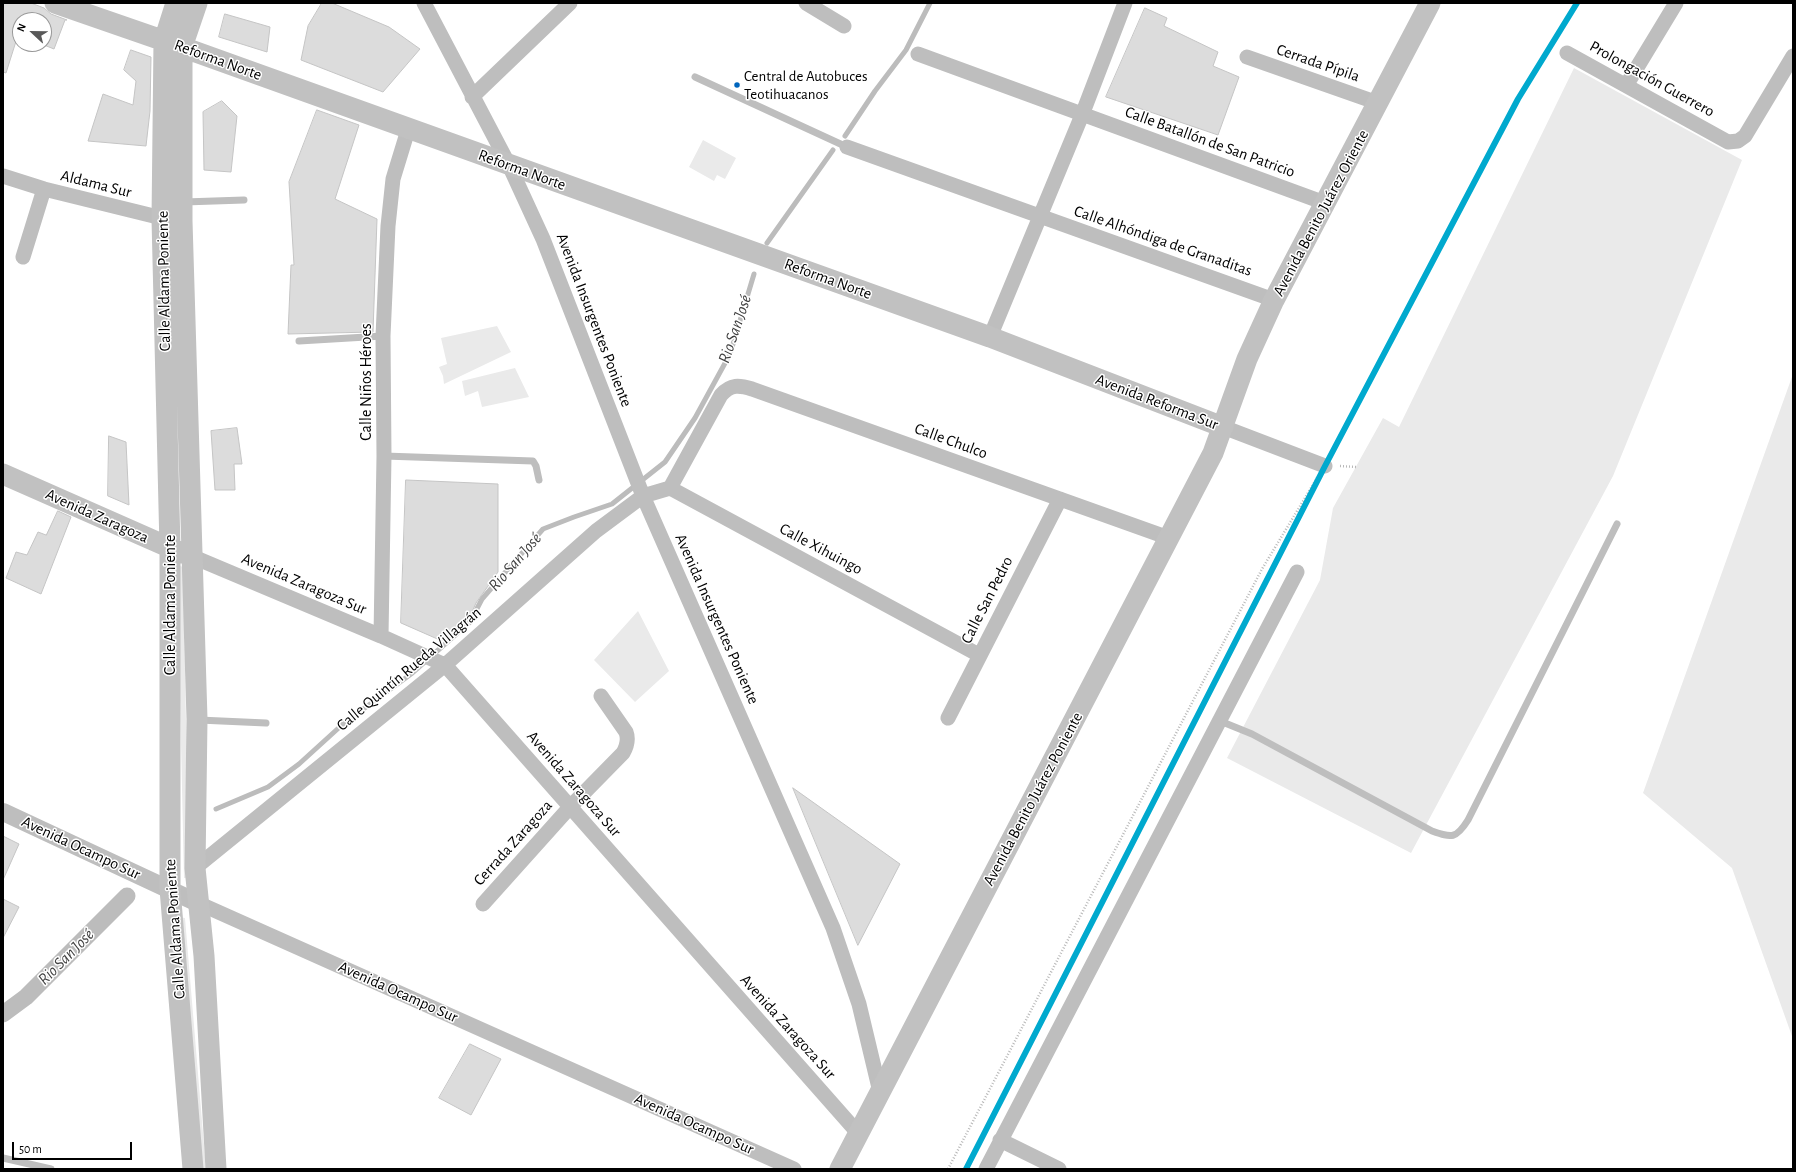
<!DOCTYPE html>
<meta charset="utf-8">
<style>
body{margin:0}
#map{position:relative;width:1796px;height:1172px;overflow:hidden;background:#fff;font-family:"Alegreya Sans",sans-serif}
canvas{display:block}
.frame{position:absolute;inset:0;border:4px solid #000;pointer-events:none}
.north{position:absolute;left:12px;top:12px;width:40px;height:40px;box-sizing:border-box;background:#fff;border:1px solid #999;border-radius:50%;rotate:292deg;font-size:11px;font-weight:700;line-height:16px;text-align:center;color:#000}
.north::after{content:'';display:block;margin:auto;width:14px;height:18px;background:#595959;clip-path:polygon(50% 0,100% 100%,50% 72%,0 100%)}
.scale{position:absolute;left:12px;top:1142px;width:120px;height:18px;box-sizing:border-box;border:2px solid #000;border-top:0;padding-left:5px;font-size:12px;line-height:14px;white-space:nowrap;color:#000;-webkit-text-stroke:3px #fff;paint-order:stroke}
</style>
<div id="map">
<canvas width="1796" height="1172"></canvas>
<div class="frame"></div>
<div class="north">N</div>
<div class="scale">50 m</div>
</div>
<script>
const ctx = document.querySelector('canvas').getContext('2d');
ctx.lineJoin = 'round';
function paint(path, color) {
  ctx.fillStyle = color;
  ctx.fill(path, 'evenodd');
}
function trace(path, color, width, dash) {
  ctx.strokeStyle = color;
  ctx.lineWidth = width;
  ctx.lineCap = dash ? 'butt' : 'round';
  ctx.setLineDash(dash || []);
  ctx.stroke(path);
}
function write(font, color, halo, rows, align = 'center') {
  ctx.font = font + ' "Alegreya Sans",sans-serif';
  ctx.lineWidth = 3;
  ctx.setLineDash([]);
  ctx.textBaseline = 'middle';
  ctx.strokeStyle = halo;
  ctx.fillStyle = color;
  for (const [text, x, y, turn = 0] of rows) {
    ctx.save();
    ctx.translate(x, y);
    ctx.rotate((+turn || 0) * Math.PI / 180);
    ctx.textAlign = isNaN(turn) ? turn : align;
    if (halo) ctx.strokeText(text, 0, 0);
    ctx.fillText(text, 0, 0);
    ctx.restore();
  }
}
paint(new Path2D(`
 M1574,68l168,92 -129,316 -202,377 -184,-95 93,-178 13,-72 50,-90 16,9z
 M703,140l33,18 -11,21 -8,-4 -3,6 -25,-14z
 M497,326l14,26 -67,32 -1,-8 -4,-9 8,-3 -6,-26z
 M515,368l14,29 -47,10 -4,-16 -13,5 -3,-15z
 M1793,374v665l-61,-171 -89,-75z
 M177,565l6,2 6,311h-5z
 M638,611l31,60 -34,31 -41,-42z
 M178,917l7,1 21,251h-6z`), '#eaeaea');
trace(new Path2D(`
 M845,136l30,-45 31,-41 24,-47
 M767,243l66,-93
 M216,809l52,-22 31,-23 44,-40 68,-50 59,-52 12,-23 61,-70 31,-12 38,-13 53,-42 30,-44 35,-64 24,-80`), '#bcbcbc', 5);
trace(new Path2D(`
 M3,1014l23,-17 101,-101`), '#bcbcbc', 17);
const building = new Path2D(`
 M3,3h28l13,5 7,6 16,6h-2l-11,29 -10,-4v-25h-24v16l-2,-1 -12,38 -3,-1z
 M322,3h10l57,24 31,22 -37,43 -82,-32 7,-34z
 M1145,8l22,10 -3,8 54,26 -5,14 26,11 -21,58 -112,-38z
 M225,14l45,13 -3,25 -48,-15z
 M131,50l20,7 -1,54 -4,35 -58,-5 15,-47 30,11 3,-24 -12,-11z
 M222,101l15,15 -6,56 -27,-2 -1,-58z
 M317,110l42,15 -24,74 42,20 -4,113 -85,2 3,-69h3l-5,-83z
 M237,428l5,36h-8l1,26h-20l-4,-59z
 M109,436l17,6 3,63 -21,-9z
 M406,480l92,4v88l-22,31 -8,18 -26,20 -41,-18z
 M58,511l13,6 -30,77 -35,-16 10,-26 11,3 11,-23 8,3z
 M793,788l107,76 -42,81z
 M3,836l16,8 -16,36z
 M3,899l16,8 -16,31z
 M470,1044l31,15 -30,56 -32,-17z`);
paint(building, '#dcdcdc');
trace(building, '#c5c5c5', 1);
trace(new Path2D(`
 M1340,466l16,1
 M948,1169l314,-600 55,-91`), '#b8b8b8', 2.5, [1, 2]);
trace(new Path2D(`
 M695,77l152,70
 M184,202l60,-2
 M299,341l84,-5
 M384,456l149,5 3,5 3,14
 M199,720l67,3
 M1220,721l32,13 180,97c20,7 24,8 36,-11l149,-296
 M3,1158l48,11`), '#bebebe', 7);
trace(new Path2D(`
 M424,3l85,162 34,74 100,257 190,432 26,76 21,88
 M806,3l38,23
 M1567,53l161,89 10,-1 7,-5 48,-80
 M918,54l407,149
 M1247,57l131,46
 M1627,84l49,-81
 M472,97l98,-94
 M847,147l427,153
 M3,176l41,13 126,31
 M23,257l21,-68
 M990,337l92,-222 43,-112
 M1223,427l102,39
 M670,488l51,-93c10,-11 18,-10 31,-6l417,149
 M191,556l190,80 64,29 413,468
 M381,636l3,-180 -1,-120 5,-110 5,-47 15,-49
 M948,718l112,-219
 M195,868l250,-203 151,-134 47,-35 27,-8 309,167
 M198,903l596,266
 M483,904l87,-97 53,-54c4,-7 6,-13 3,-21l-25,-36
 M1000,1140l59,29
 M986,1169l311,-597`), '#bebebe', 15);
trace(new Path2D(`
 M3,812l195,91`), '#bebebe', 18);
trace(new Path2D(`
 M55,3l127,44 808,290 233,90
 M176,3l-12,38 -2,178 8,329v341l23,280
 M197,3l-15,44v174l15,498 -2,149 9,88 12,213
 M3,474l179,79
 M840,1169l373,-716 34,-94 27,-59 156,-297`), '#c1c1c1', 21);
trace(new Path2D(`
 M966,1169l359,-703 193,-367 59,-96`), '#00a9ce', 6);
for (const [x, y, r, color] of [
 [737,85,3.5,"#0065bd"]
]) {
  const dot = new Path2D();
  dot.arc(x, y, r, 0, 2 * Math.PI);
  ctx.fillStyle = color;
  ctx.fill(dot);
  trace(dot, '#fff', 1.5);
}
write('15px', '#000', '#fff', [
 ["Central de Autobuces",744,76],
 ["Teotihuacanos",744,94]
], 'left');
write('16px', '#000', '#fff', [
 ["Reforma Norte",218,60,20],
 ["Cerrada Pípila",1318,63,19],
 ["Prolongación Guerrero",1652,79,29],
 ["Calle Batallón de San Patricio",1210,142,20],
 ["Reforma Norte",522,170,20],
 ["Aldama Sur",96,184,14],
 ["Avenida Benito Juárez Oriente",1321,213,-62],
 ["Calle Alhóndiga de Granaditas",1163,241,19],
 ["Reforma Norte",828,279,20],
 ["Calle Aldama Poniente",164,281,-91],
 ["Avenida Insurgentes Poniente",594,320,69],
 ["Calle Niños Héroes",366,382,-90],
 ["Avenida Reforma Sur",1157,402,21],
 ["Calle Chulco",951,441,20],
 ["Avenida Zaragoza",97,516,24],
 ["Calle Xihuingo",821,549,28],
 ["Avenida Zaragoza Sur",304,584,23],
 ["Calle San Pedro",987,600,-63],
 ["Calle Aldama Poniente",170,605,-90],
 ["Avenida Insurgentes Poniente",717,619,66],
 ["Calle Quintín Rueda Villagrán",409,669,-40],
 ["Avenida Zaragoza Sur",574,784,49],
 ["Avenida Benito Juárez Poniente",1033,799,-62],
 ["Cerrada Zaragoza",513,843,-48],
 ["Avenida Ocampo Sur",81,848,25],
 ["Calle Aldama Poniente",175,929,-94],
 ["Avenida Ocampo Sur",398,992,24],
 ["Avenida Zaragoza Sur",788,1027,48],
 ["Avenida Ocampo Sur",694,1124,24]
]);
write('italic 17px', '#404040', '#fff', [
 ["Rio San José",735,329,-71],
 ["Rio San José",515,562,-49],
 ["Rio San José",66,957,-45]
]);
</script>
